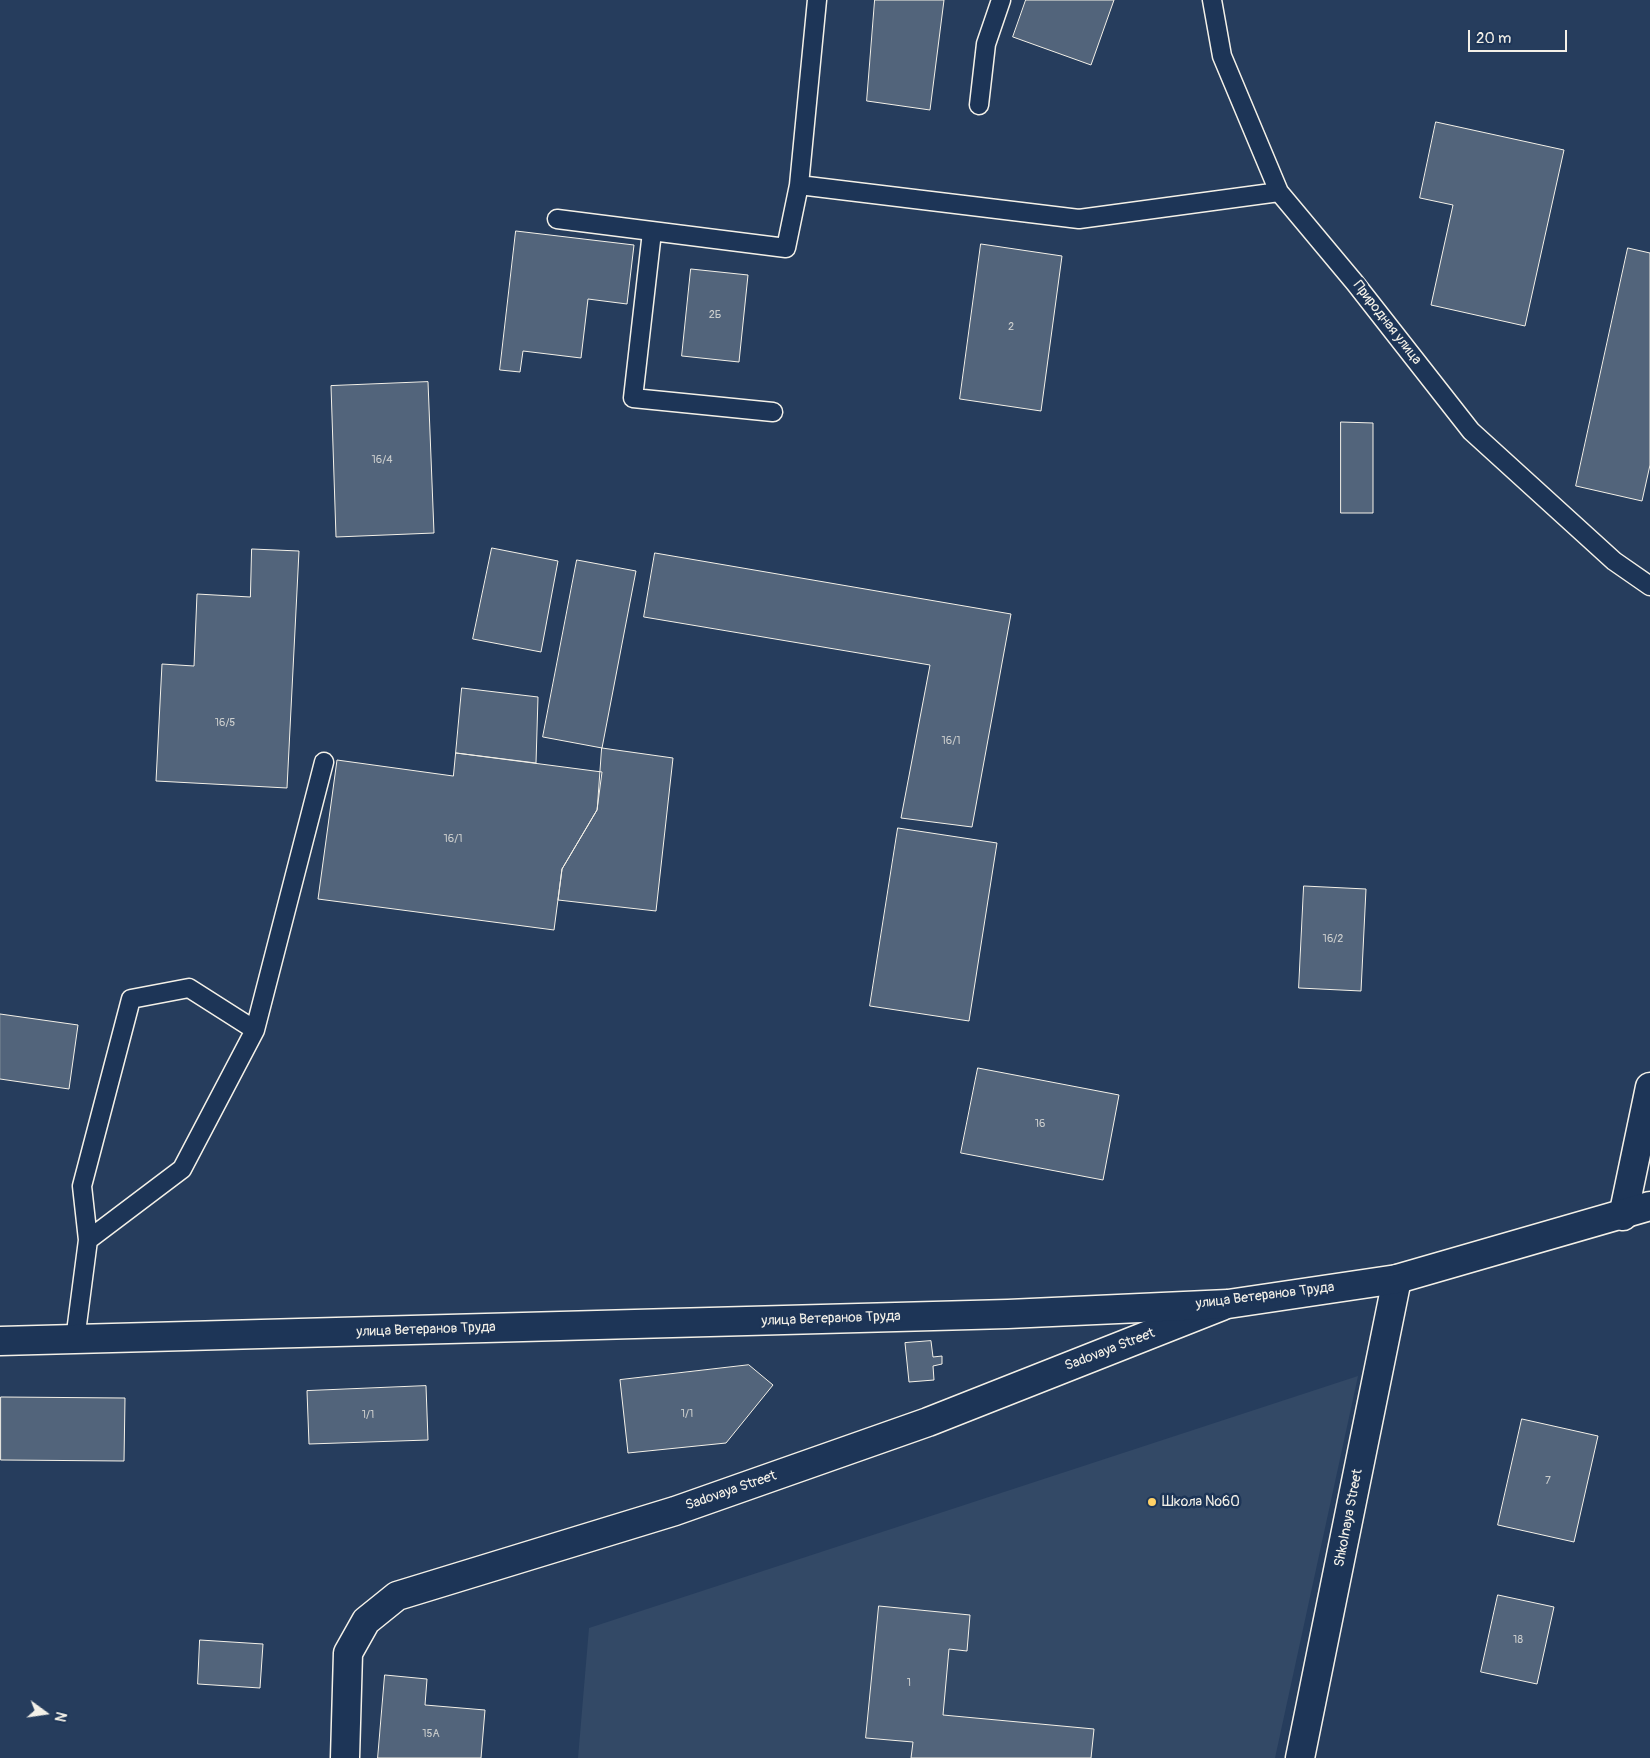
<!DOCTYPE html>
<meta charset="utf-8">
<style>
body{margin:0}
#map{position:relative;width:1650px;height:1758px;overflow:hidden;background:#263d5d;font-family:Pangolin,sans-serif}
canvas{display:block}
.north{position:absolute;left:20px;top:1688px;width:50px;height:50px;-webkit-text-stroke:4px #1d3557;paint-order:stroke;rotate:104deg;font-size:14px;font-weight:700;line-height:20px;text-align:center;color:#f4f1e8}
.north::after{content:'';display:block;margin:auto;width:18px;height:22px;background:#f4f1e8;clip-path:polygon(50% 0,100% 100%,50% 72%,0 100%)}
.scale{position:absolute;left:1468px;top:30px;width:99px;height:22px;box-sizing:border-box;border:2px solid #f4f1e8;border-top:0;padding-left:6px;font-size:15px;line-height:18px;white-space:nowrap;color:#f4f1e8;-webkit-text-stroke:4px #1d3557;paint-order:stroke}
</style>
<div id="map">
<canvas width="1650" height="1758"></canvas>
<div class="north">N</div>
<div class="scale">20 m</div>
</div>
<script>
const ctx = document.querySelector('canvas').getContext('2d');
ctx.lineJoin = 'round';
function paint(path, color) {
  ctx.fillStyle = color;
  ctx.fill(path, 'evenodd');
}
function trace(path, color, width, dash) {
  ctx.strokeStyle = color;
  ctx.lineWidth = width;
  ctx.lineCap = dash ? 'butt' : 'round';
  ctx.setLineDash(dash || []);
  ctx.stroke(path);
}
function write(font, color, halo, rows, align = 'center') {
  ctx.font = font + ' Pangolin,sans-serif';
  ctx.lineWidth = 5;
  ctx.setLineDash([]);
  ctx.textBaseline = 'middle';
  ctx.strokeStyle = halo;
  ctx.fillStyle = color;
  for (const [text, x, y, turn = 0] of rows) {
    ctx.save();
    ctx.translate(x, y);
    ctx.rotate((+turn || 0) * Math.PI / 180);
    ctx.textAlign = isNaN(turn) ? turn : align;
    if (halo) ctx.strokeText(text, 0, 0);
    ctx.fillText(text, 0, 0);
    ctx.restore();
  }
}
paint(new Path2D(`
 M1358,1376l-83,382h-697l11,-130z`), '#334966');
const building = new Path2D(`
 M875,0h69l-14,110 -63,-9z
 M1026,0h88l-23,65 -78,-28z
 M1436,122l128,28 -39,176 -94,-21 22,-100 -33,-7z
 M516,231l118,14 -7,59 -39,-5 -7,59 -58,-7 -3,21 -20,-2z
 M981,244l81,12 -21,155 -81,-12z
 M1628,248l22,5v212l-8,36 -66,-15z
 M691,269l57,6 -9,87 -57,-6z
 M428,382l6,151 -98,4 -5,-151z
 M1341,422l32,1v90h-32z
 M492,548l66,13 -17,91 -68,-13z
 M252,549l47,2 -12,237 -131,-7 6,-117 32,2 3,-72 53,3z
 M655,553l356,61 -39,213 -71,-9 29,-153 -286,-48z
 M577,560l59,11 -34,177 -59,-11z
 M462,688l76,9 -2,66 -80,-10z
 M602,748l71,10 -17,153 -98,-11 4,-31 35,-59z
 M456,753l146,19 -5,38 -35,59 -8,61 -236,-31 19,-139 116,16z
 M898,828l99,15 -28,178 -99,-15z
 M1304,886l62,3 -5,102 -62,-3z
 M0,1014l78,11 -9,64 -69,-10z
 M978,1068l141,27 -16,85 -142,-27z
 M931,1341l2,16 9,-1v8l-9,2 1,14 -25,2 -4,-39z
 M749,1365l24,20 -47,58 -98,10 -8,-73z
 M426,1386l2,54 -119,4 -2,-53z
 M1,1397l124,1 -1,63 -123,-1z
 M1522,1419l76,17 -24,106 -76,-17z
 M1498,1595l56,12 -17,77 -56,-12z
 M879,1606l91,9 -3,36 -18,-2 -6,66 151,14 -3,29h-180l2,-16 -47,-4z
 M200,1640l63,4 -3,44 -62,-4z
 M385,1675l42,4 -2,26 60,5 -4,48h-103z`);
paint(building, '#52647b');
trace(building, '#f4f1e8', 1);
const lane = new Path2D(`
 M817,0l-18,185 280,34 200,-27
 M1212,0l10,56 57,136 76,91 116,148 143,130 36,25
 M979,105l7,-61 15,-44
 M557,219l229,29 13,-63
 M652,232l-19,166 140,14
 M88,1240l-6,-54 49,-187 58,-11 66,42
 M75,1340l13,-100 94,-71 73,-139 69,-268`);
const street = new Path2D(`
 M1623,1216l27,-129
 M345,1758l3,-105 18,-32 31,-25 278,-85 253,-89 294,-116
 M1300,1758l97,-479`);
const secondary = new Path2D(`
 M0,1341l1008,-27 220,-10 169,-25 253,-73`);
trace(lane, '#f4f1e8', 21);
trace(street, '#f4f1e8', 31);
trace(secondary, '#f4f1e8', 31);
trace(lane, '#1d3557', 18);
trace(street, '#1d3557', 28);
trace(secondary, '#1d3557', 28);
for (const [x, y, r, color] of [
 [1152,1502,5,"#ffd166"]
]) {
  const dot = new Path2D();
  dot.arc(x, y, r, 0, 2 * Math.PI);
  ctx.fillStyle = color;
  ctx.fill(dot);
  trace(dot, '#1d3557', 2);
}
write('11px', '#cccecd', null, [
 ["2Б",715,315],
 ["2",1011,327],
 ["16/4",382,460],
 ["16/5",225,723],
 ["16/1",951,741],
 ["16/1",453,839],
 ["16/2",1333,939],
 ["16",1040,1124],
 ["1/1",687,1414],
 ["1/1",368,1415],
 ["7",1548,1481],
 ["18",1518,1640],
 ["1",909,1683],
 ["15А",431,1734]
]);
write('14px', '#f4f1e8', '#1d3557', [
 ["Природная улица",1387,323,52],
 ["улица Ветеранов Труда",1265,1296,-7],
 ["улица Ветеранов Труда",831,1319,-2],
 ["улица Ветеранов Труда",426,1330,-2],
 ["Sadovaya Street",1110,1350,-21],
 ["Sadovaya Street",731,1491,-19],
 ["Shkolnaya Street",1349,1518,-79]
]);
write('14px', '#f4f1e8', '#1d3557', [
 ["Школа №60",1162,1502]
], 'left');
</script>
